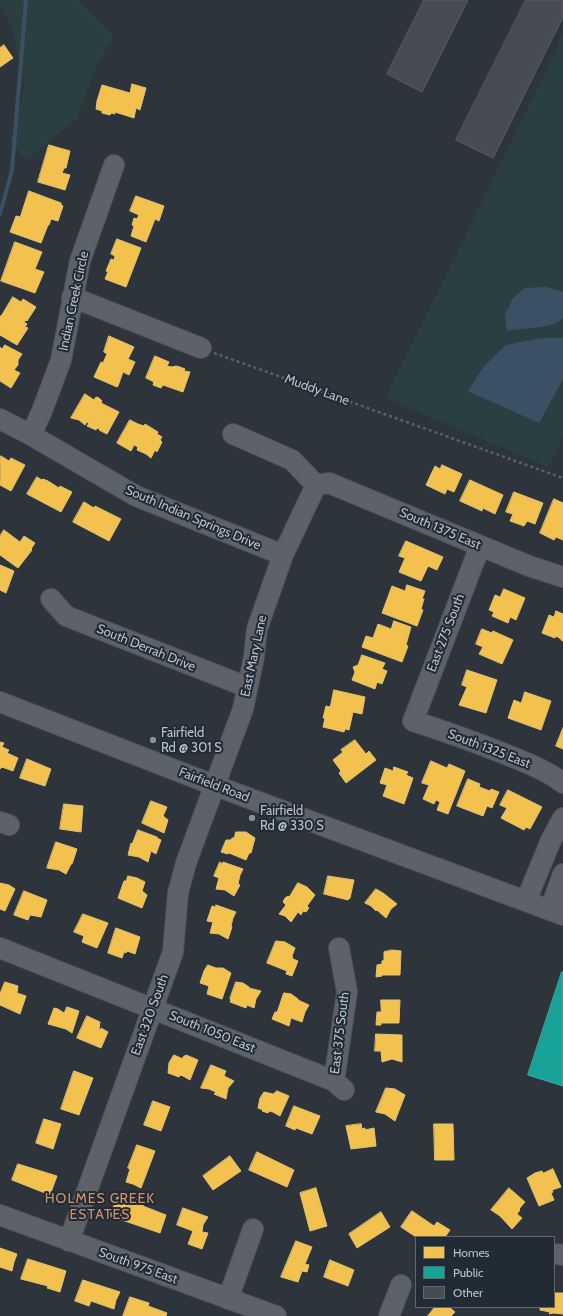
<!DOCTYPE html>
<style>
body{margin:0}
#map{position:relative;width:563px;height:1316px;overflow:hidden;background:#2d343b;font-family:Cabin,sans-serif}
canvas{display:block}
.legend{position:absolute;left:415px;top:1236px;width:140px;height:72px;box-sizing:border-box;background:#202b36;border:1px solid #5d6772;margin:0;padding:5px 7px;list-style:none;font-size:12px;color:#b8c1cb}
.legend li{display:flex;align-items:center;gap:8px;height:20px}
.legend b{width:20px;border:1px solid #5d6772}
</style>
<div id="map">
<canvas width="563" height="1316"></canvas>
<ul class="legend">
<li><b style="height:11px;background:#f2c14e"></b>Homes</li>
<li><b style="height:11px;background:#17a398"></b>Public</li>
<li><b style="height:11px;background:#464c52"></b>Other</li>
</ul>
</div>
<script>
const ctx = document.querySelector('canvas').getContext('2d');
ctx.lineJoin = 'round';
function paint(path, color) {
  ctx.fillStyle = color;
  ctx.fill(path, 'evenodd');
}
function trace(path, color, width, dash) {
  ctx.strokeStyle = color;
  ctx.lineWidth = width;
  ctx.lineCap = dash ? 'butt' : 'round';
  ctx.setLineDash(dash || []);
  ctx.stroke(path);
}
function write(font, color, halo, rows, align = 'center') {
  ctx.font = font + ' Cabin,sans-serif';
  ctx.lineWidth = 4;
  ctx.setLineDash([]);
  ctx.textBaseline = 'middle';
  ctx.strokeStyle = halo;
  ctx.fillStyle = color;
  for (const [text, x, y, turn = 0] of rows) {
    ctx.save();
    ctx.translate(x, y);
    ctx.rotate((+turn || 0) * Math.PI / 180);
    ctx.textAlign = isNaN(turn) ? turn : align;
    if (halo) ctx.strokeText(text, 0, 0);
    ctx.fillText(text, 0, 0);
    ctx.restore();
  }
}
paint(new Path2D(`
 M0,0h78l36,36 -18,32 -19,50 -50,42 -17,-18 15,-58 -14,-57 -11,-24z
 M563,35v402l-15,30 -163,-69 116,-235z`), '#2a3f41');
paint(new Path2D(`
 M546,287l17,5v26c-12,12 -40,9 -56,13l-2,-16 8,-17 12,-10z
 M541,338h22v41l-24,44 -71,-32 16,-25 22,-21z`), '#3c5065');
const homes = new Path2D(`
 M4,45l9,13 -13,9v-19z
 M132,84l14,4 -6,22 -4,-2 -2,10 -19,-6v2l-4,-1 -1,2 -8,-2v-2l-6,-2 1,-8 5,-16 28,8z
 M49,145l21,6 -4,17h-2l-2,5 8,2 -5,15 -27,-8z
 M29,191l32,12v2l2,1 -5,15 -7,-2 -2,6h-1l-7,18 -31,-11 6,-16 4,1z
 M136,196l28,10 -5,15 -4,-2 -9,23 -15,-6 3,-10 -2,-1 2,-7 3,1 2,-4 -9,-4z
 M117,239l24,9 -15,39 -21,-8 3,-7 -2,-1 5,-12 3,1 1,-4 -4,-2z
 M15,242l27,10 -7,17 9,3 -9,21 -34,-12z
 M13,297l8,5 2,-3 13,8 -9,14 -1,-1 -2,2 3,2 -2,3 3,1 -11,17 -17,-10v-19h1z
 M109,336l25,11 -6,12 7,3 -6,13 -6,-3 -5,14 -1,1 -23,-10 7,-15 2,1 4,-9 -3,-2z
 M5,345l17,9 -4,6v5l-4,5 6,3 -9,15 -11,-7v-34l2,2z
 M155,356l14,6 -2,4 5,1 4,-1 4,1 5,2 -1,2 6,1 -7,20 -20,-7 -2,3 -8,-3 1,-3 -8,-4z
 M85,394l9,6 2,-3 3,1 3,3 -1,2 18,9 -12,22 -8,-4 1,-1 -3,-1 -1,2 -9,-4 2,-3 -2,-1 -2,3 -6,-5 -8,-2z
 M130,420l8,4 6,2 1,-2 13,8 -1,2 5,3 -2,3 2,2 -5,10 -2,-2 -4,8 -5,-4 -9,-4 1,-3 -4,-2 -3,6 -14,-8z
 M1,456l8,5 2,-3 14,7 -14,26 -11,-6z
 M442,465l20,9 -8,18 -7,-3 -2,5 -19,-9 9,-19 5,3z
 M37,477l5,3 1,-1 5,2 11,7 1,-2 12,6 -11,20 -34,-18z
 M470,480l33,15 -8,19 -12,-6 -1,3 -22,-10z
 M514,492l29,11 -8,21 -8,-3 -3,5 -14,-5 3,-7 -7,-2z
 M554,499l9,4v37l-7,-3 -2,3 -14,-7z
 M84,502l10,6 1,-2 26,13 -12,22 -36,-19z
 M4,530l16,12 4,-6 11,7 -4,6 1,1 -14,18 -18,-13v-19z
 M406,541l37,16 -6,13 -9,-4 -7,15 -22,-9 6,-14 -6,-2z
 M0,565l14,6 -8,22 -6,-3z
 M407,585l18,6 -3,8h2l-3,10 2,1 -6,16 -35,-13 10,-27 13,5z
 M504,589l21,9 -9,22 -6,-3 -2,6 -16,-7 2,-4 -5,-2 6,-15 5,2z
 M556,611l7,3v27l-2,-1v-1l-5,-3 -1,2 -13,-5 7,-18 5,2z
 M394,621l17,6 -5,18 2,1 -6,16 -40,-15 4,-11 7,2 5,-14 13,5z
 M482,629l10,4 1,-2 20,9 -11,24 -23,-10 4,-7 -7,-3z
 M362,655l23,8 -3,6 5,2 -5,13 -5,-2 -2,7 -23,-9 3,-8 -2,-5 5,-2z
 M467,670l30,10 -11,33 -27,-8 8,-18 -5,-2z
 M334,690l31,7 -3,17 -9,-2 -4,18 -4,-1 -1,3 -21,-5 2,-9h-2l3,-12 4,1z
 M525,692l26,9 -10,29 -33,-12 6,-18 7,3z
 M563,728v21l-7,-3z
 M355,740l11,14 3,-3 7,9 -30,23 -7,-10 2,-2 -8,-11 10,-8 -2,-2z
 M0,742l4,1 -2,4 7,3 -2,3 11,5 -5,13 -11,-4 -2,2z
 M27,759l24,10 -6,17 -25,-8z
 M431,761l16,7 2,-4 16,7 -17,43 -11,-4 3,-8 -4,-2 -2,4 -11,-5 6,-14 -7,-2z
 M394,767l14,5 -2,3 7,3 -9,26 -21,-8 4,-11 -7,-2 5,-15 8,3z
 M468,779l12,5 -1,3 11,4 1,-2 8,3 -7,16 -5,-2 -4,10 -26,-10z
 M508,790l34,17 -12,22 -4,-2 -2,3 -23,-12 6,-10 -7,-3z
 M151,801l16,6 -4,9 5,4 -4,13 -22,-10z
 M64,804l19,2 -2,26 -21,-3z
 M138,830l19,7v1l4,2 -5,14 -5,-3 -3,11 -9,-5 -11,-2 3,-12 1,1z
 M236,832h10l9,6 -4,15h-2l-3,7 -17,-7 -1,1 -7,-2 5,-12h5l1,-2h2z
 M56,842l21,7 -5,15h-1l-5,10 -7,-4 -12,-2z
 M220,862l2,2 1,-2 20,7 -3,6 -2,9 2,1 -6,11 -9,-6 -9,-1 3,-11 -5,-2z
 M128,876l9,2 8,4 -3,9 5,4 -5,13 -24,-10 6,-17h2z
 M328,876l26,4 -4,18 -2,2 -24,-6z
 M0,883l9,2 6,4 -10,22 -5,-2z
 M298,883l9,4 8,8 -8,11 2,2 -3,4 -3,-1 -2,4 -3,-3 -7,10 -6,-6 -6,-2 7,-9 -3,-3 2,-4 3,-2 1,1z
 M376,889l7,4 14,11 -6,5 -5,9 -9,-8 -1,1 -5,-5 -6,-3z
 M24,891l23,9 -6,17 -11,-2 -2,5 -14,-5z
 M216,905l20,7 -3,6 -2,8 1,1 -4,12 -9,-5 -9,-1 3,-11 -6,-1 5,-15 4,1z
 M83,914l25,9 -11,25 -15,-6 2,-6 -10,-4z
 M116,928l24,9 -5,17 -8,-3 -1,2 -2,-1 -2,6 -14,-5z
 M276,941l9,1 10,6 -3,8 1,3 5,2 -6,15 -6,-2 1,-3 -20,-8z
 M392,950l9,1 -1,24h-18v1l-6,1 1,-12 5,-1v-3l2,-1v-8z
 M208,965l8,3h7l8,5 -9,26 -15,-5 2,-8 -9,-3 4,-12z
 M5,982l13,4 -1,7 9,3 -6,18 -20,-9v-11z
 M236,982l7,1 6,4v1l12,3 -5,8 -2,9 -7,-3 -1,3 -16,-6 1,-2 -1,-1z
 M284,993l7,1 7,5v1l11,5 -4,7 -3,10 -11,-4 -2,8 -17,-7 3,-7h2z
 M381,1000h19l-1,23h-18v2h-5l1,-13h4z
 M67,1007l12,4 -7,22 -6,-4 -18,-5 6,-16 4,1 6,4z
 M87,1016l13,6 -1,7 2,1v-2l7,4 -7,16 -24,-10z
 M376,1034l26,1v27l-10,-3 -10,3 -1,-11h-6z
 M174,1055l9,4v-2l3,-2 12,5 -8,20 -7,-4 -3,-1 -1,2 -11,-4 1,-10z
 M211,1065l15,6 -2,5 10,5 -6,7 -2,11 -12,-5 2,-2 -7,-3 -8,-1z
 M74,1071l19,7 -14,37 -18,-6z
 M386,1088l9,1 10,6 -10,26 -10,-7 -9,-2z
 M277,1091l12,5 -9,20 -7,-4 -4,-1 -1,2 -6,-2 1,-1 -5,-2 2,-10 4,-6 9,2z
 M153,1101l17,6 -9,24 -17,-6z
 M294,1106l26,10 -8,18 -16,-6 -1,2 -9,-4z
 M44,1119l17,5 -8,25 -17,-6z
 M361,1124l1,5 3,-1v2l9,-2 2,18 -25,3 -5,-23z
 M434,1124h19l1,36h-19z
 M137,1145l18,6 -14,37 -8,-4 -7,-2 4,-13 -2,-1z
 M257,1152l37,18 -7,17 -38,-17z
 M230,1156l11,15 -28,19 -10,-14z
 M18,1164l39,12 -7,19 -38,-15z
 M553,1169l8,18 -9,3 1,2 -2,1 3,7 -15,6 -12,-28 8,-5 7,-2 1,2z
 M316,1188l11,38 -17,5 -10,-38z
 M509,1188l16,14 -6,7 1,1 -3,4 5,4 -10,11 -12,-13 -9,-6z
 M119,1194l25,8 -1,4 23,9 -6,18 -50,-17z
 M183,1208l25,9 -5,8 -1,7 6,1 -6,16 -14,-5 5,-13 -16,-6z
 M412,1211l22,15 3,-4 13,8 -5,7h-29l-15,-10z
 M381,1212l9,15 -33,21 -8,-14z
 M296,1241l16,6 -7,17 4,1 -2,7 -5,-1 -4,11 -17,-5z
 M0,1248l17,6 -3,8 -2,9 -12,-4z
 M28,1259l38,12 -6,21 -13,-4 1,-2 -27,-7z
 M330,1260l24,10 -6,16 -24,-9z
 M83,1280l37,12 -4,8 -2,9 -23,-8 -2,5 -14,-5z
 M554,1293h9v21l-10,-1 -4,1 1,-2 -10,-2v-3h14z
 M130,1297l19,6 -1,3 19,7 -1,3h-43z
 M435,1307h14l6,5 -4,4h-23z`);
paint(homes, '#f2c14e');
trace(homes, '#e1c174', 1);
const public = new Path2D(`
 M562,972h1v114l-35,-11z`);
paint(public, '#17a398');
trace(public, '#47aca7', 1);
trace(new Path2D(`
 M0,214l12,-44 14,-170`), '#3c5065', 4);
const building = new Path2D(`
 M424,0h44l-46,92 -35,-18z
 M526,0h37v17l-70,141 -37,-18z`);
paint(building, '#464c52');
trace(building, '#555c63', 1);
const minor = new Path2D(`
 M72,297l129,51
 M0,419l31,16 105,61 147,59
 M233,434l59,26 24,25
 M31,435l11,-24 19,-51 19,-99 34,-96
 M316,485l13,-2 200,83 34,11
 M480,546l-67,175c31,10 62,21 92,33 20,8 41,16 58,29
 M51,599l15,17 181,71
 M0,702l216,84 347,129
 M0,822l9,3
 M526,901l25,-61 12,-22
 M550,910l13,-36
 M0,948l334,133 10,9
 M334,1081l13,-89 -8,-44
 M0,1215l276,101
 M69,1241l104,-289 5,-59 8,-30 57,-154 11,-52 3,-28 26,-74 33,-70
 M557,1254l6,1
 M228,1299l25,-70
 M389,1316l12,-31`);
trace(minor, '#4b5055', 22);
trace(new Path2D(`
 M214,353l349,125`), '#5a6166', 2.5, [3, 3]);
trace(minor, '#5d6269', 20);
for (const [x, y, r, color] of [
 [153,740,4,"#879099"],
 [252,818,4,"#879099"]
]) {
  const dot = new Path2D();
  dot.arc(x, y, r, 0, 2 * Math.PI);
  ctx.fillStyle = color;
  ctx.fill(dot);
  trace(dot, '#202b36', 1.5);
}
write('13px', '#b8c1cb', '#202b36', [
 ["Indian Creek Circle",74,301,-78],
 ["Muddy Lane",317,390,20],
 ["South Indian Springs Drive",193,518,23],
 ["South 1375 East",440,529,23],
 ["East 275 South",446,633,-69],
 ["South Derrah Drive",146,648,22],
 ["East Mary Lane",254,656,-78],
 ["South 1325 East",489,749,21],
 ["Fairfield Road",214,785,21],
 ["East 320 South",150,1015,-70],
 ["South 1050 East",212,1032,22],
 ["East 375 South",340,1033,-83],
 ["South 975 East",138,1266,20]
]);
write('13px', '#b8c1cb', '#202b36', [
 ["Fairfield",161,733],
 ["Rd @ 301 S",161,748],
 ["Fairfield",260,811],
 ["Rd @ 330 S",260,826]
], 'left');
ctx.letterSpacing = '1px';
write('14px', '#d3906a', '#202b36', [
 ["HOLMES CREEK",100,1199],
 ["ESTATES",100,1215]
]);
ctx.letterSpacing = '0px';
</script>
